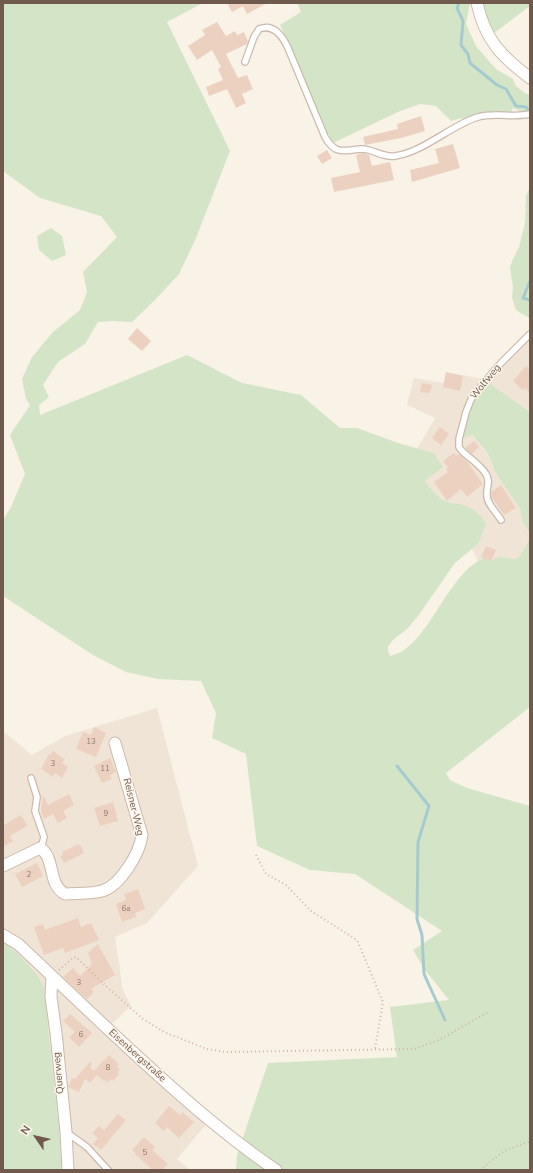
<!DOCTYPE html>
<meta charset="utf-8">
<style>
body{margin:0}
#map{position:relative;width:533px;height:1173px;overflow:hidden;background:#f9f2e7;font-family:"Nunito Sans",sans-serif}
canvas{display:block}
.frame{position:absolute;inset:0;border:4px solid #705a4e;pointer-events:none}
.north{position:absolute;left:16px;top:1117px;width:40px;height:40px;-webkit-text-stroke:3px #fdf6ec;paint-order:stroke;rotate:304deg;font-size:11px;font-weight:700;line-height:16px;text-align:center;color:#705a4e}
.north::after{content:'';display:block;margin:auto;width:14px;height:18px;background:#705a4e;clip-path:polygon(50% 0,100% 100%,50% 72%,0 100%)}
</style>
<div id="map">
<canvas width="533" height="1173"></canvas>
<div class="frame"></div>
<div class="north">N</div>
</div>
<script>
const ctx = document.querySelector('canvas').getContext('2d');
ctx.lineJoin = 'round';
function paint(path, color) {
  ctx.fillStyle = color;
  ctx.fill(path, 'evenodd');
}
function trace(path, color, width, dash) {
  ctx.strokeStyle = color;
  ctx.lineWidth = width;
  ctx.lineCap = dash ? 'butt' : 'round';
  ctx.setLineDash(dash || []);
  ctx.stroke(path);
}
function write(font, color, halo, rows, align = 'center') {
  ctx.font = font + ' "Nunito Sans",sans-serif';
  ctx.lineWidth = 3;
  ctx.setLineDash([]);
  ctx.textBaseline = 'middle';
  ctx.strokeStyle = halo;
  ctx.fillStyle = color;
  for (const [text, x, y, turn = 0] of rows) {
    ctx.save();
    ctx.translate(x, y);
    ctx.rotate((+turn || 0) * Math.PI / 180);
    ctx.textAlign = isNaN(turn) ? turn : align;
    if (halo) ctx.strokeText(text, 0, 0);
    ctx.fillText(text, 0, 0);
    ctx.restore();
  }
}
paint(new Path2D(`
 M530,338v74l-42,-30 -26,57 10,-4 8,9 13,19 1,8 26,38 2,12 7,11v8l-9,16 -5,3 -11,-2 -13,5 -7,-4 -6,3 -6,-12 6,-5 -17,-40 -15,-2 -11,-7 -10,-14 9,-28 -17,-4 18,-31 -28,-13 7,-27 30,5 2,-11 37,7 6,-7 4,3z
 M157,708l41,158 -51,57 -32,14 5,32 2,19 9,18 -27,25 104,91 -31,37 13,11h-127l-17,-171 -14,-31 -29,-28v-209l29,24 33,-19z`), '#f0e4d6');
paint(new Path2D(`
 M3,3h200l-36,19 63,129 -34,87 -17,36 -24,26 -23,22 -19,-1 -15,1 -13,22 -27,18 -15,23 6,12 -10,8 1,10 147,-60 55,28 59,12 39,33h17l41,15 36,10 9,14 -18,14c6,8 11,15 20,20 4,2 10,2 15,3 12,3 20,9 26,20l-8,20 -23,19 -37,53 -11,13 -13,10 -6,7v5l2,5c39,-8 55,-81 94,-98l7,3c8,-6 15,-3 24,-2l5,-3 4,-7 5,-9v-8l-7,-11 -2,-12 -26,-38c-1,-14 -13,-26 -22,-36l-10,4c6,-24 9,-37 26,-57l42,30v295l-84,66 4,7 17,8 63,18v364h-294l1,-15 31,-92 129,-6 -7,-50 59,-7 -24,-30 -12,-20 29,-19 -87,-57 -45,-4 -53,-24 -11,-92 -34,-16 4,-25 -15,-32 -43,-2 -32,-7 -33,-17 -90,-59v-76l8,-13 14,-33 -15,-39 20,-30 -4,-6 -4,-20 10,-22 21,-25 27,-22 7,-18 -4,-20 34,-35 -16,-21 -61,-18 -37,-27z
 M297,3h173l-4,21 10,22 20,23 17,10 3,7 10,8h4v16l-8,2 -9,-4 -2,5c-22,-3 -27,-1 -48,7l-1,-2 -11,3 -15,-15 -16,-2 -20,7 -67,32c-21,-38 -34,-80 -53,-118l21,-13z
 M480,3h50v3l-37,28z
 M530,187v131l-8,-4 -6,-4 -4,-12 1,-11 -3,-20 3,-8 6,-12 6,-24 1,-27z
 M51,228l11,8 4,19 -14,6 -13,-11 -2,-14z
 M3,940c15,14 32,28 41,47l16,151 3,32h-60z`), '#d4e5c7');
trace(new Path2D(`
 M459,3l-2,5 6,13 -2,24 7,9 2,9 27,22 9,4 10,17 10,1 4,5
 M530,281l-7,17 7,2
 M397,766l32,40 -11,36 -1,77 5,16 2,39 21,46`), '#a5cbd1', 3);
paint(new Path2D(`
 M227,3h40l-20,11 -4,-8 -11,6z
 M217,22l9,14 9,-5 2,4 7,-3 4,9 -1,3 -21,10 12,24 9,-3 6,14 -11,5 4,9 -10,5 -9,-19 -18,7 -3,-9 17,-7 -5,-11 3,-2 -9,-17 -15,10 -9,-14 17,-11 -3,-5z
 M421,116l4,15 -24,7 -36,7 -2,-8 35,-8 -1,-5z
 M453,144l7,24 -48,14 -2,-12 29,-7 -4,-14z
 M327,150l5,8 -10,6 -5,-8z
 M364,153l5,2 3,11 18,-4 4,18 -60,12 -3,-14 29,-6 -4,-17z
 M137,328l14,13 -9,10 -14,-12z
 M526,366l4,4v23l-5,-5 -2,2 -10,-9z
 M446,372l17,4 -3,15 -17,-4z
 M422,383l10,2 -2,8 -10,-1z
 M440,427l9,7 -8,11 -9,-7z
 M474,441l5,6 -7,7 -7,-6z
 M454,453l2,3 3,-2 6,5 18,25 -16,13 -6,-8 -14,12 -13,-19 14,-10 -2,-3 2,-2 -5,-6z
 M501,485l15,23 -12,7 -13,-19v-4z
 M486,546l10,4 -5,11 -10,-4z
 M94,727l12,6 -10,24 -20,-8 7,-17 8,3z
 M53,751l12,8 -3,4 6,4 -6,11 -7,-5 -2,4 -12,-8 8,-15 1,1z
 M110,758l6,14 -6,3 2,4 -10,4 -8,-17z
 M69,794l5,11 -11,6 4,7 -9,5 -5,-9 -9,5 -3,-7 2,-17 5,10z
 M113,802l5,19 -18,5 -6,-18z
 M21,815l6,11 -17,10 3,5 -10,6v-24l1,2z
 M79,844l1,2h1l3,7 -20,10 -4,-7 3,-1 -1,-3z
 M37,863l6,13 -21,11 -7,-13z
 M138,889l7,20 -10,4 1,4 -14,5 -6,-18 10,-4 -2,-6z
 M78,918l3,9 10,-4 8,17 -34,13 -2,-5 -19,7 -10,-28 9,-3 2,6z
 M98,944l17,31 -24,14 3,3 -7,7 -24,-22 10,-9 7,8 12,-12 -4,-11z
 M70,1014l22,19 -13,14 -10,-10 6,-5 -12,-11z
 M109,1055l10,9 -2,3 3,2 -3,3 2,2 -6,7 -2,-2 -3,3 -3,-2 -1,1 -7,-6 -7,8 -5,-4 -6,13 -11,-5 4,-9 3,1 15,-17 2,1 -2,5 4,3z
 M169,1106l11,9 2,-3 12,10 -15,16 -12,-11 -3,4 -9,-8z
 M118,1114l8,6 -25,30 -8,-6 5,-6 -6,-5 7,-7 5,4z
 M144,1137l11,10 -3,3 16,14 -6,6h-9l-18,-16 1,-1 -4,-3z`), '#ecd1c1');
const service = new Path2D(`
 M245,62l9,-25 5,-8c15,-6 24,8 29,19l37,89c11,19 19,13 37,12 11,0 21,9 33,7 29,-4 56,-31 83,-39 17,-5 35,1 52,-3
 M501,520c-4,-7 -14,-16 -14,-24 -1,-9 4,-14 -1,-22 -5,-9 -17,-16 -25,-24l-2,-3v-8l7,-27 6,-15 28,-33 30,-30
 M31,778l6,19 -2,14 9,26 -2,8 -2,3
 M66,1132l21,15 21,23`);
const minor = new Path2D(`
 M477,3c8,37 24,53 53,75
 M3,866l37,-18c16,10 7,36 25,46 12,-1 26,0 37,-3 18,-5 38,-38 40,-56l-27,-92
 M3,935l15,9c60,56 118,114 181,167 25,21 50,41 77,59
 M52,976l-1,21 5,36 10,99 2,38`);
trace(service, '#cabaae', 8);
trace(minor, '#cabaae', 13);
trace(new Path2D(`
 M256,855l10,19 20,11 25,26 46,29 26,62 -8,47
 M59,970l14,-12 3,-1 31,30 36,32 21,13 43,17 18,3 189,-3 25,-9 49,-28
 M480,1170l24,-19 24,-9 2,-3`), '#d0b5a5', 2, [1, 3]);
trace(service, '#fff', 5.5);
trace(minor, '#fff', 11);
write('8px', '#8f786b', null, [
 ["13",91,742],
 ["3",53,764],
 ["11",105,769],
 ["9",106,814],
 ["2",29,875],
 ["6a",126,909],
 ["3",79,983],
 ["6",81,1035],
 ["8",108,1068],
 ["5",145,1153]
]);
write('10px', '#705a4e', '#fdf6ec', [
 ["Wolfweg",486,382,-51],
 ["Reisner-Weg",133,807,76],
 ["Eisenbergstraße",137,1056,42],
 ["Querweg",59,1073,-95]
]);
</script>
